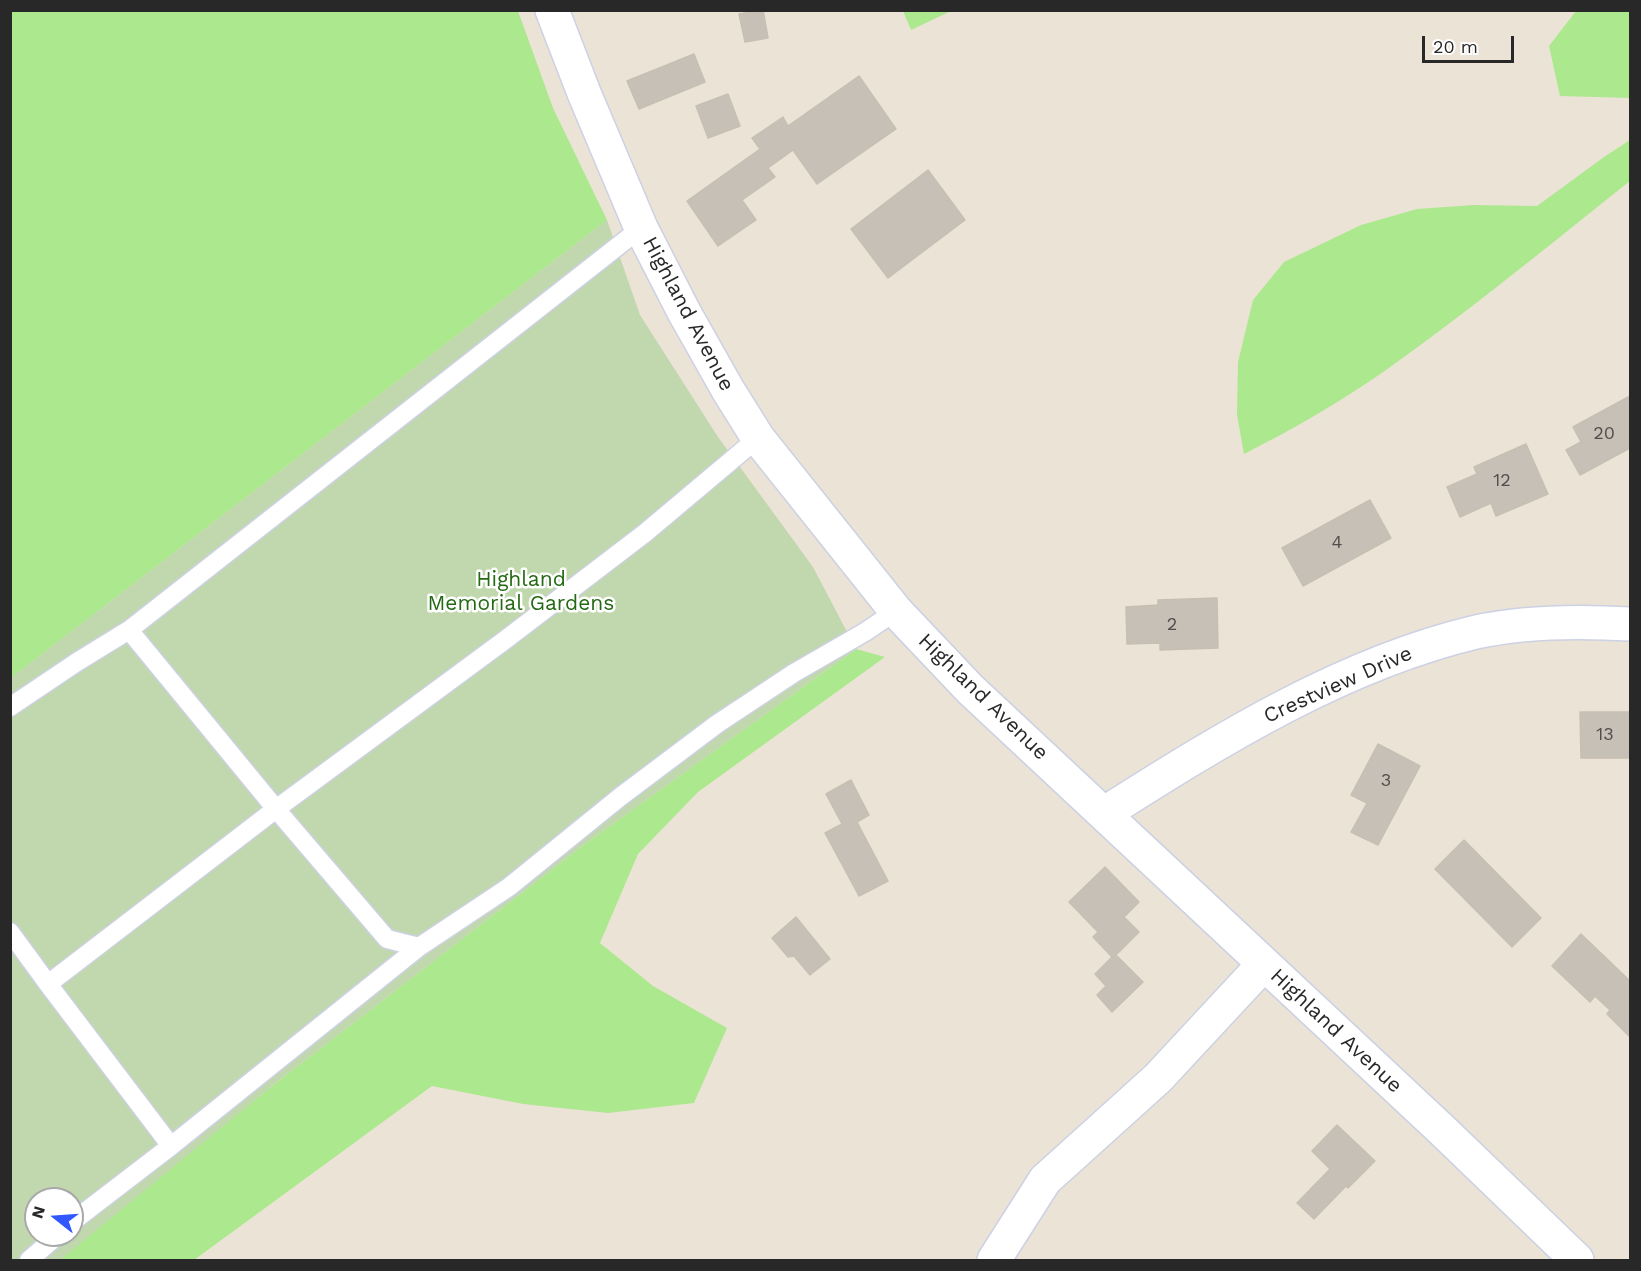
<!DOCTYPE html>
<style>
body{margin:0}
#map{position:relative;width:1641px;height:1271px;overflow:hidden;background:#ece3d7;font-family:"Work Sans",sans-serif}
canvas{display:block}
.frame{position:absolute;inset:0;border:12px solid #282828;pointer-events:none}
.north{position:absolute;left:24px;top:1187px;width:60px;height:60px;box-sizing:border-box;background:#fff;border:2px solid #a9a9a9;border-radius:50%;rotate:287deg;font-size:16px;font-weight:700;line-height:24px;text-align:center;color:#282828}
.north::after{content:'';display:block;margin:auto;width:21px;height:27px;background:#3157ff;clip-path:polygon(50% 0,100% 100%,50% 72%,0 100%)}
.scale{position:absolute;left:1422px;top:36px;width:92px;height:27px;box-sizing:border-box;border:3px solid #282828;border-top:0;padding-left:8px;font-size:18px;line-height:21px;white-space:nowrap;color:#282828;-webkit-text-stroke:4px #fff;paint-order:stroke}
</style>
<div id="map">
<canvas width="1641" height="1271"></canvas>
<div class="frame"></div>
<div class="north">N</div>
<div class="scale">20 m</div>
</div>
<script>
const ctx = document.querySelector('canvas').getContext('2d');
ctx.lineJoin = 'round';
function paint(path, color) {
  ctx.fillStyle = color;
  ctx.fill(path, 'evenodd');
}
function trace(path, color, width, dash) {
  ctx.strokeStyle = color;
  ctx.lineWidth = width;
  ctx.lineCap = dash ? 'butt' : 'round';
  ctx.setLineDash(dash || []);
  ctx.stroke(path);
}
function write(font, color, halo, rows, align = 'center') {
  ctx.font = font + ' "Work Sans",sans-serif';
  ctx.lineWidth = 5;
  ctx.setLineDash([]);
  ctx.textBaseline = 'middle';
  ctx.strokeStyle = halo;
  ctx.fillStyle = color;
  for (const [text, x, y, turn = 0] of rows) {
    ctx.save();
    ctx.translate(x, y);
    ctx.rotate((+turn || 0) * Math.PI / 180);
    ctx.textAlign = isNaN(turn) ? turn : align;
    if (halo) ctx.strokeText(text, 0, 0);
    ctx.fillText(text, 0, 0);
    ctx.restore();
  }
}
paint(new Path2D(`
 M11,11h507l35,97 54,112 -596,458z
 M903,11h48l-40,19z
 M1576,11h54v87l-70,-2 -11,-50z
 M1630,140v41c-78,62 -156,126 -237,184 -47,34 -98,63 -149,89l-7,-39 1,-53 15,-62 31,-38 77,-37 56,-16 57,-4 63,1 67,-49z
 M856,649l29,8 -187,135 -60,62 -38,89 53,43 74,42 -33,75 -86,10 -85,-9 -91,-18 -238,174h-137l215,-174 313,-242z`), '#ace88e');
paint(new Path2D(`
 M607,220l33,95 78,122 95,130 43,82 -271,195 -313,242 -212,174h-49v-582zM36,1199h36v36h-36z`), '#c1d7ad');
const building = new Path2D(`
 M763,10l5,28 -23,4 -6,-28z
 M694,54l11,28 -66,27 -12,-28z
 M859,76l37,53 -79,55 -24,-34 -25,18 7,9 -33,23 14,20 -38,26 -31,-45 73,-52 -8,-11 31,-21 5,9z
 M728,94l12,32 -32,12 -12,-32z
 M928,170l37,50 -77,58 -37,-49z
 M1630,396v52l-50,27 -14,-25 15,-8 -8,-15z
 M1526,444l22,50 -52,22 -5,-13 -31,14 -13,-30 30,-13 -3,-7z
 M1370,500l21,38 -88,48 -21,-38z
 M1217,598l1,50 -58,2v-7l-33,1 -1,-37 32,-2v-5z
 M1580,712h50v46h-49z
 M1378,744l42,22 -42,79 -27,-13 16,-29 -16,-8z
 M851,780l18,35 -12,7 31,59 -29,15 -34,-63 17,-9 -16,-30z
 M1464,840l77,78 -29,29 -77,-78z
 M1105,867l34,35 -15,15 15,15 -23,23 27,27 -31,30 -15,-17 9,-9 -11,-12 17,-17 -19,-20 5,-5 -29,-30z
 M796,917l34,42 -20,16 -16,-19 -6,1 -16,-19z
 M1581,934l49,47v56l-23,-23 3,-4 -15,-14 -5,6 -38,-36z
 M1337,1125l38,36 -27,27 -2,-2 -32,33 -17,-16 33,-34 -18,-18z`);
paint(building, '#c7c0b7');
trace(building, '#c7bfb1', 1.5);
const service = new Path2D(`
 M758,438l-113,95 -140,107 -229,169 111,130 32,8 90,-60 111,-90 97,-73 77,-51 71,-41 31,-21
 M129,630l512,-402
 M10,707l67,-45 52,-32 147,179 -228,175 123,162 -99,76
 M10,932l38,52
 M171,1146l248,-199
 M29,1260l29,-25`);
const minor = new Path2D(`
 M1105,813c115,-73 237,-149 371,-181 50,-11 103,-11 154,-8
 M994,1260l51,-80 113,-102 105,-113`);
const tertiary = new Path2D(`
 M552,10l32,83 57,135 43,84 44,78 30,48 138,173 74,78 472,441 135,130`);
trace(service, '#ccd1e3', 21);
trace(minor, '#ccd1e3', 36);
trace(tertiary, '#ccd1e3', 36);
trace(service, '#fff', 18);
trace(minor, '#fff', 33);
trace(tertiary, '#fff', 33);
write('18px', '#504e4c', null, [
 ["20",1604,434],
 ["12",1502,481],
 ["4",1337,543],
 ["2",1172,625],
 ["13",1605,735],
 ["3",1386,781]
]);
write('21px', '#282828', '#fff', [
 ["Highland Avenue",688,314,62],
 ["Crestview Drive",1338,685,-24],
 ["Highland Avenue",983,697,44],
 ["Highland Avenue",1336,1031,43]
]);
write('21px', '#246a13', '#fff', [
 ["Highland",521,580],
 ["Memorial Gardens",521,604]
]);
</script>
